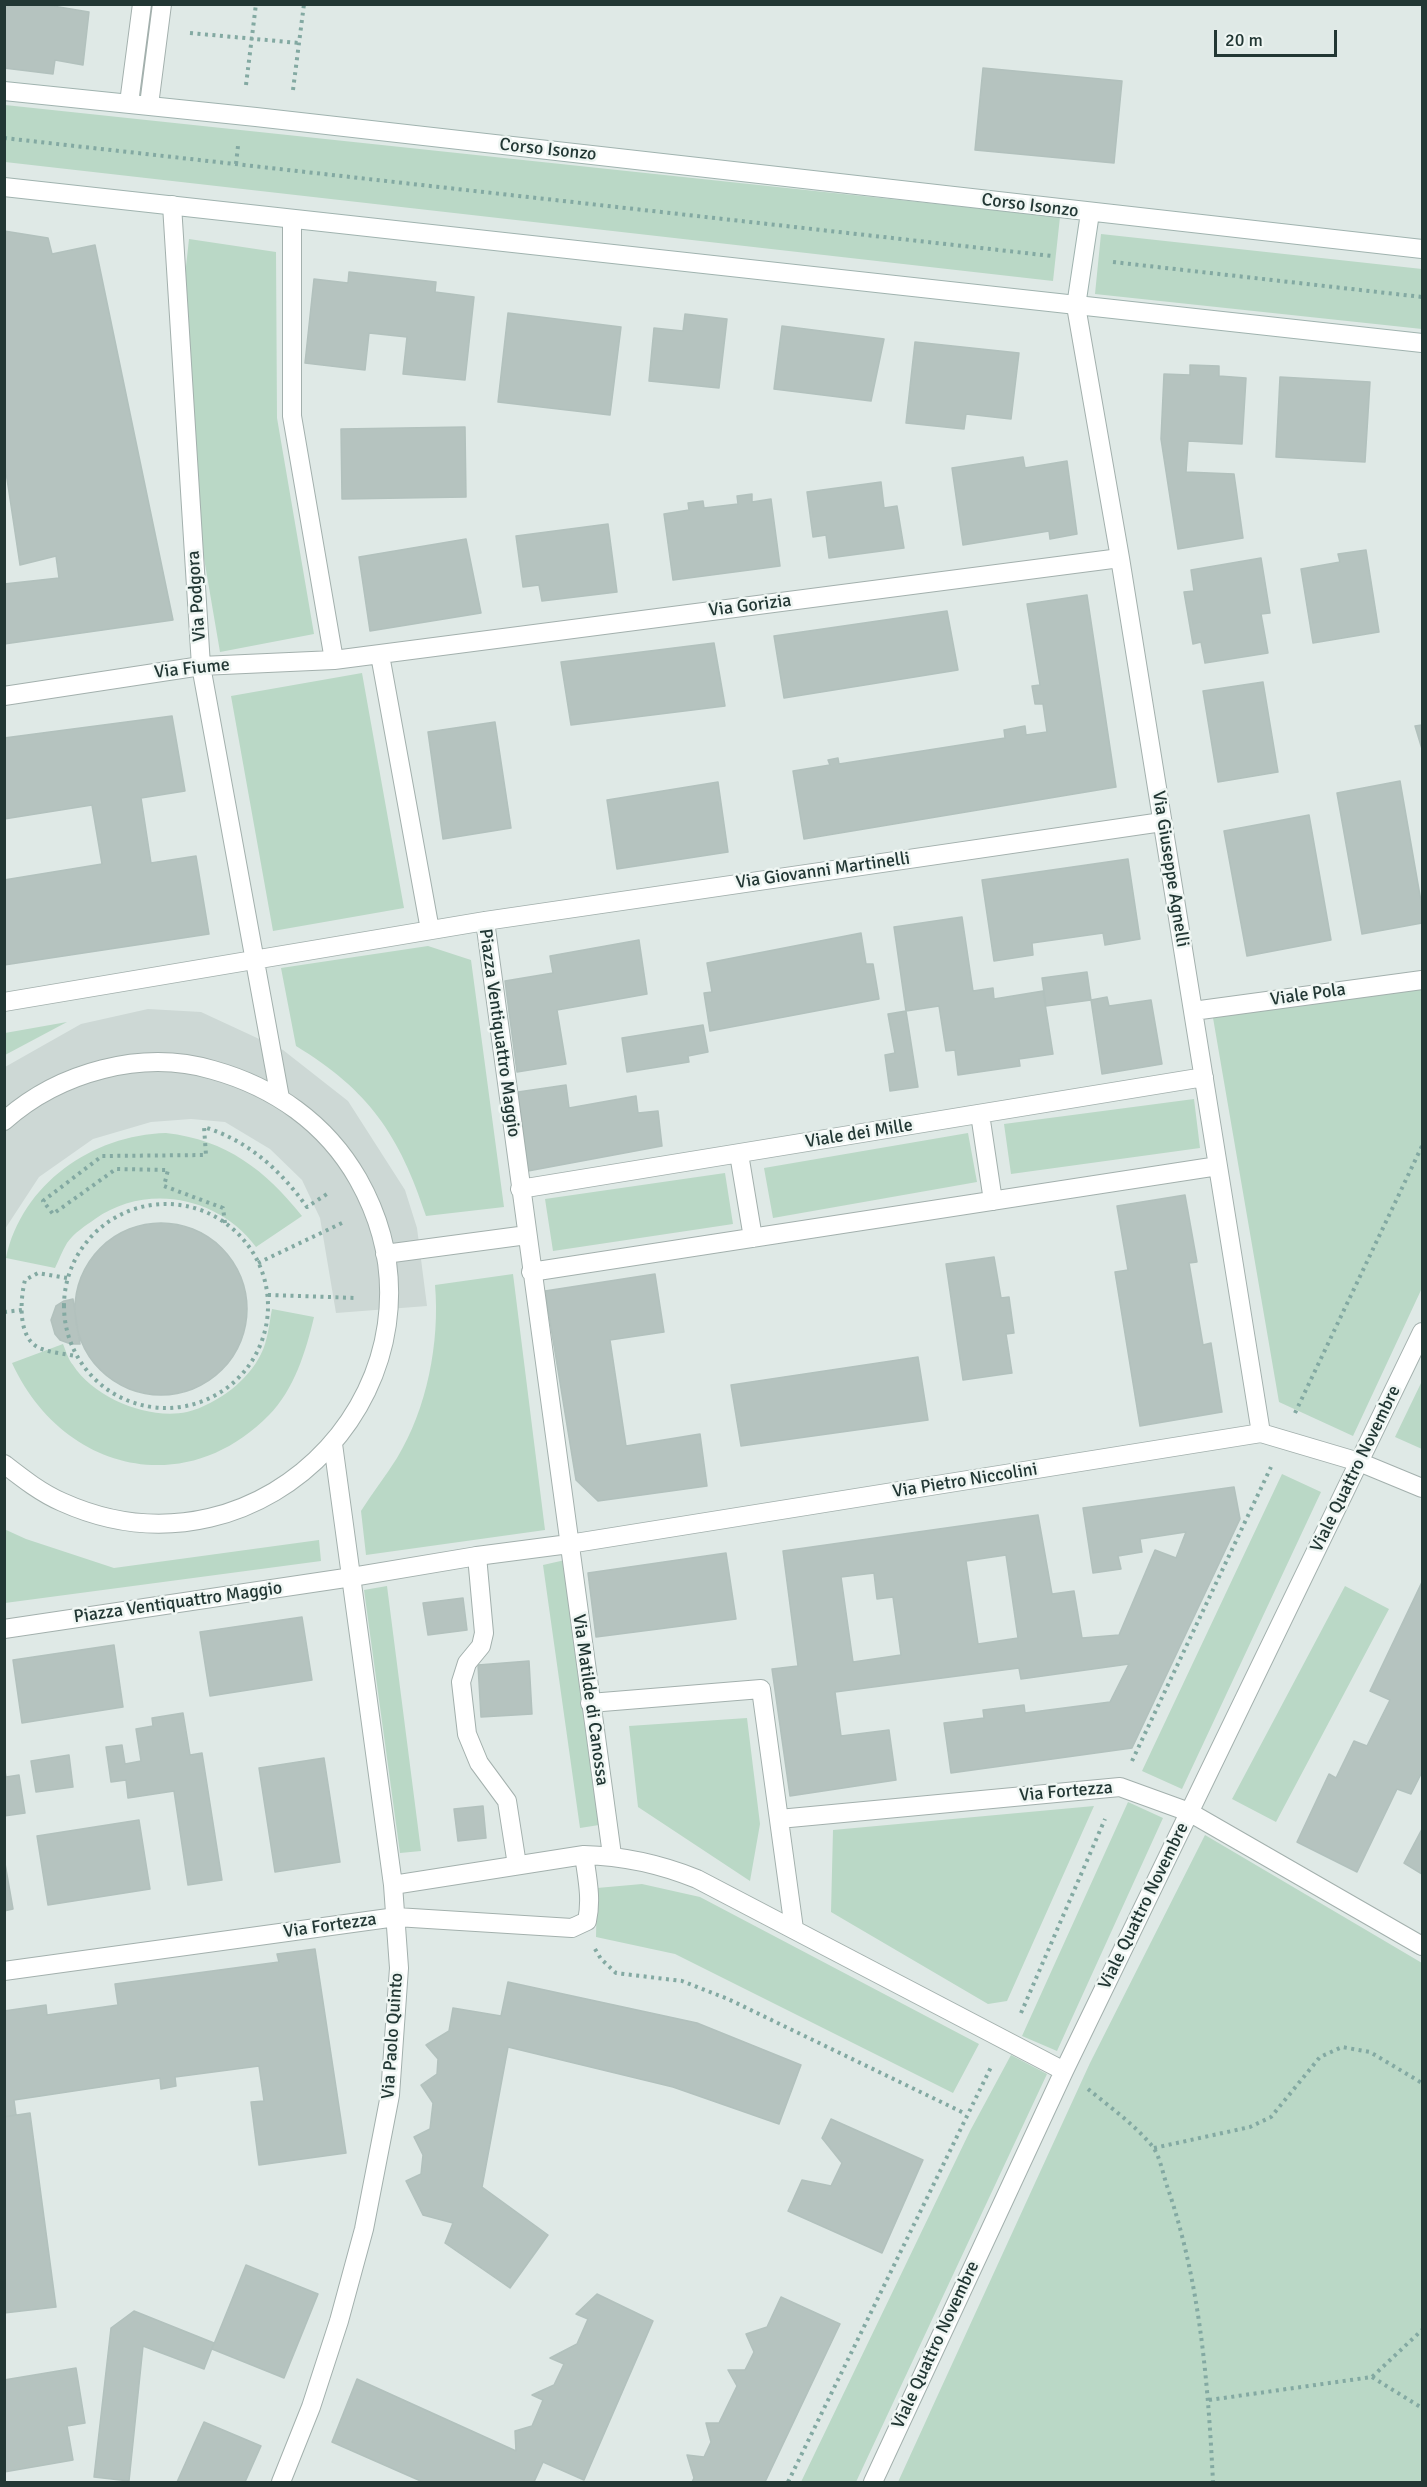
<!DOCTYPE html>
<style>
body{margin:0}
#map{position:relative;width:1427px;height:2487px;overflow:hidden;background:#dfe9e6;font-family:Signika,sans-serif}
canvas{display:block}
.frame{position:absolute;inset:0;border:6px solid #223734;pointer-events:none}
.scale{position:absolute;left:1214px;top:30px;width:123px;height:27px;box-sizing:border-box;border:3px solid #223734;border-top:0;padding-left:8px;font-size:18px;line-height:21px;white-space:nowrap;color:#223734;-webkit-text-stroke:4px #eff6f3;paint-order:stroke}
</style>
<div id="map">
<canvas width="1427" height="2487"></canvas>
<div class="frame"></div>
<div class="scale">20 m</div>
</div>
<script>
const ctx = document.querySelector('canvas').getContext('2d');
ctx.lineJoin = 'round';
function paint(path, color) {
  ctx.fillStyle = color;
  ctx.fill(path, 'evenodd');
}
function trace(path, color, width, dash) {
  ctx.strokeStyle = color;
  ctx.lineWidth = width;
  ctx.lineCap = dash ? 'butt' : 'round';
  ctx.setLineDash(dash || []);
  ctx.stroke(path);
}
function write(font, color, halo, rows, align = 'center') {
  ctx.font = font + ' Signika,sans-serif';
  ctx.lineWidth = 5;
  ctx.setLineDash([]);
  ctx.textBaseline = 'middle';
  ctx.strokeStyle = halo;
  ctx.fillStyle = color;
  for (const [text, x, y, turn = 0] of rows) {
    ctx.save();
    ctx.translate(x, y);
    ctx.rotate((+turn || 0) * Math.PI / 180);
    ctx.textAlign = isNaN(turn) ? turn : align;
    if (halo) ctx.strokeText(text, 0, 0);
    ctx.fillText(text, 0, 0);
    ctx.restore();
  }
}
paint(new Path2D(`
 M148,1009l53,3 82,38 65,51 57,89 12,38 10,78 -91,7 -16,-95 -18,-38 -32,-31 -45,-27 -34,-3 -40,3 -58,17 -54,38 -34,52v-162l76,-43z`), '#cdd8d5');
paint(new Path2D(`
 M5,105l1055,112 -7,64 -1048,-119z
 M1101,234l321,35v60l-327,-35z
 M189,239l87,13 1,166 37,216 -94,18 -35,-205 -5,-126z
 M362,673l42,235 -131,23 -42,-235z
 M428,946l43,14 33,247 -78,9c-26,-80 -57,-126 -130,-170l-15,-78z
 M1422,984v304l-69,148 -74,-34 -67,-390z
 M67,1022l-62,33v-22z
 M1194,1099l6,49 -189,26 -7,-50z
 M166,1133c61,7 99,37 136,83l-46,31c-38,-51 -110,-64 -161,-28 -10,7 -21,14 -28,24 -5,8 -8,17 -12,25l-49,-10c16,-74 86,-123 160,-125z
 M968,1133l9,49 -204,36 -9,-50z
 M725,1173l8,51 -180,27 -8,-52z
 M513,1274l32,256 -179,25 -5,-44c11,-18 25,-35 36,-53 30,-49 43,-116 38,-173z
 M272,1309l42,8c-8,34 -20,73 -45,98 -85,87 -208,55 -257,-52l51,-19c3,7 5,15 10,21 21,33 75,55 114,47 16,-4 32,-13 45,-23 11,-9 23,-22 29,-35 7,-14 8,-30 11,-45z
 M1422,1381v68l-27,-12z
 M1282,1474l39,18 -139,297 -40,-18z
 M4,1529l22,10 88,29 205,-28 2,21 -316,42z
 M565,1560l34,265 -19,3 -37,-263z
 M387,1586l34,265 -21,2 -36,-263z
 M1345,1586l44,23 -113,213 -44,-23z
 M747,1718l13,106 -10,57 -112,-74 -9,-81z
 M1128,1802l35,16 -106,233 -35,-15z
 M1094,1806l-87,195 -19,3 -157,-92 2,-82z
 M1205,1835l217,128v519h-524l192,-419z
 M642,1884l58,13 279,147 -26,49 -278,-139 -79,-17 1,-49z
 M1011,2055l36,19 -191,408h-55l169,-351z`), '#bad8c6');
const building = new Path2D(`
 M4,4h37l48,8 -6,53 -28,-5 -2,14 -49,-6z
 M983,68l139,13 -8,82 -139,-13z
 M4,231l44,7 4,16 43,-9 78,375 -169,24v-60l55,-6 -3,-22 -36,9 -16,-106z
 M349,272l87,10 -1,10 39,5 -9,83 -62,-6 4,-37 -38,-4 -4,37 -60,-7 9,-84 34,4z
 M508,313l113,14 -11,88 -112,-13z
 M685,314l42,5 -8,69 -70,-7 5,-53 29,3z
 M782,326l102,13 -13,62 -97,-12z
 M915,342l104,11 -8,66 -45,-5 -2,15 -58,-6z
 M1190,365l29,1v10l27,2 -4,66 -54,-3 -2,31 48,2 9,64 -65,11 -17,-110 3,-65 26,1z
 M1280,377l90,5 -5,80 -89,-5z
 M465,427l1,70 -124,2 -1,-70z
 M1023,457l2,11 42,-7 10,73 -27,5 -1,-8 -86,14 -11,-77z
 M881,482l3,26 13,-2 7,42 -75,10 -3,-23 -13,2 -6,-45z
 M752,494v8l19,-3 9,67 -107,14 -9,-66 25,-4 -1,-7 15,-2 1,7 34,-4 -1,-8z
 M608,524l9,68 -75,9 -3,-16 -16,2 -7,-51z
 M466,539l15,74 -111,18 -11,-74z
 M1366,550l13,82 -66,11 -12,-74 39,-7 -2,-8z
 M1261,558l9,55 -9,1 7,39 -63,10 -4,-21 -8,2 -9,-52 10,-1 -3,-21z
 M1087,595l29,192 -312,52 -11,-68 37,-6 -2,-5 10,-2 1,6 166,-26 -1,-8 21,-4 1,9 21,-3 -4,-28h-8l-3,-18 8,-1 -13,-81z
 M947,611l11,59 -174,28 -10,-62z
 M714,643l11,63 -154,19 -10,-63z
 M1263,682l15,90 -60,10 -15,-91z
 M172,716l13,75 -44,7 10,65 45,-7 13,78 -205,31v-85l98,-16 -10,-59 -88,14v-81z
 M495,722l16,106 -68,11 -15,-107z
 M1422,725v24l-7,-23z
 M1400,781l22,126v16l-60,11 -25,-141z
 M718,782l10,70 -111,17 -10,-69z
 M1309,815l22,125 -84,16 -23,-125z
 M1128,859l12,80 -35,6 -2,-12 -71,10 1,12 -39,6 -12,-81z
 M962,917l11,74 20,-3 1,11 49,-8 10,63 -34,5 1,7 -62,9 -3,-25 -9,1 -7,-45 -33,5 -12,-84z
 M861,933l5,31h7l6,35 -169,32 -6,-38 8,-1 -5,-29z
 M639,940l8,54 -90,16 9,54 -49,8 -12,-91 48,-8 -3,-17z
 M1087,972l4,28 -45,6 -4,-28z
 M1107,997l2,9 42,-6 11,64 -60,10 -11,-74z
 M906,1011l12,76 -28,4 -5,-36 10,-2 -7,-39z
 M703,1025l5,27 -20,4 1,6 -62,10 -5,-34z
 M566,1085l3,23 67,-12 2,17 20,-2 4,35 -134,25 -10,-79z
 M1185,1195l12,67 -8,1 14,82 8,-2 11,69 -82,14 -25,-154 13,-2 -11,-64z
 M75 1309a86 86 0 1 1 172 0a86 86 0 1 1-172 0Z
 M994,1257l7,41 8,-1 5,36 -8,1 6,39 -49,7 -17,-116z
 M655,1274l9,58 -54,8 16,106 74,-12 7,52 -109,15 -22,-21 -31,-189z
 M73,1299l7,45h-9l-11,-4 -5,-6 -4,-14 5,-14 8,-5z
 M918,1357l10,63 -187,26 -10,-61z
 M1234,1487l6,32 -108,229 -181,25 -7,-50 40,-5 -1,-8 41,-5 1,8 85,-11 19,-38 -108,15 -2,-11 -184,24 6,44 48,-6 7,50 -106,16 -18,-127 26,-3 -15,-115 255,-36 14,79 22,-3 8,47 37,-3 36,-85 21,8 10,-26 -46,7 2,13 -24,4 3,13 -28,4 -10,-65zM1006,1555l12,83 -40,6 -12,-83zM874,1573l3,26 16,-2 8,58 -48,7 -12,-85z
 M726,1553l10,66 -140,18 -8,-64z
 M1422,1582v190l-11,22 -14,-5 -40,83 -60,-30 32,-68 7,4 18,-37 13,5 23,-46 -20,-9z
 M463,1598l4,32 -39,5 -5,-32z
 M302,1617l10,63 -102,16 -10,-64z
 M114,1645l9,62 -101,16 -9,-63z
 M529,1661l3,53 -51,3 -3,-52z
 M183,1713l7,42 12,-2 20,127 -34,5 -14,-94 -46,7 -2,-18 -15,2 -5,-35 16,-2 3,19 16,-3 -5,-32 17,-3 -1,-8z
 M69,1755l4,32 -37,5 -5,-31z
 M324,1758l16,104 -65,10 -16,-104z
 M4,1765l2,12 13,-2 6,38 -21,3z
 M483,1806l3,32 -28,3 -4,-32z
 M139,1820l11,69 -102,16 -11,-69z
 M1422,1829v45l-18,-11z
 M4,1858l9,51 -9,2z
 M315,1949l31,204 -87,12 -8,-63 13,-1 -5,-35 -84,11 1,9 -15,3 -1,-11 -146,22 2,15 -12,2v-106l42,-6 1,10 71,-10 -3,-21 164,-22 -2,-8z
 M508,1982l189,41 104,42 -22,59 -106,-37 -165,-40 -26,140 66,48 -38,53 -65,-45 8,-20 -30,-8 -17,-34 15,-7 2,-19 -9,-18 16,-8 3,-26 -12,-18 16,-11 1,-15 -12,-14 23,-14 4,-23 48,8z
 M30,2113l26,194 -52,6v-196z
 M831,2119l92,41 -41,93 -94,-42 14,-31 29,6 11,-23 -20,-25z
 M246,2265l72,29 -34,84 -72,-29z
 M597,2294l56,27 -69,159 -41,-18 -9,20h-111l-91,-40 25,-63 159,72 -1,-20 17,-5 11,-26 -11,-5 22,-10 10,-21 -14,-6 27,-14 11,-25 -12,-5z
 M781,2297l59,27 -75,158h-73l2,-4 -7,-23 17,2 7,-15 -5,-19h13l18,-37 -9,-16h17l9,-18 -8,-18 21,-7z
 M134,2311l80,32 -10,26 -61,-23 -14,135 -35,-4 17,-149z
 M76,2368l9,55 -18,3 6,34 -69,12v-92z
 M204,2422l57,24 -16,36h-68z`);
paint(building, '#b5c3bf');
trace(building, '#b2c1bd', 1.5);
const lane = new Path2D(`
 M1359,1462l63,26
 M477,1556l7,77 -3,13 -14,17 -6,19 6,52 12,29 28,38 10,64`);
const street = new Path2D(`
 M129,103l13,-99
 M149,105l13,-101
 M172,205l29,461 79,432
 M292,219v197l42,244
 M1076,306l44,252 141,875
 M380,655l50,275
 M4,696l197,-30 133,-6 786,-102
 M485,921l127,934
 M4,1002l481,-81 677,-99
 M1193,1011l229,-31
 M980,1114l13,87
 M4,1121c55,-49 138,-72 209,-51 61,17 113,53 145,109 110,195 -92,415 -296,323 -21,-9 -40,-24 -58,-38
 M739,1154l14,84
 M520,1189l684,-112
 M385,1254l142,-19
 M531,1272l687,-106
 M4,1629l348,-52 125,-21 92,-12 692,-111 98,29
 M590,1703l171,-14 33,240
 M779,1819l341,-32 69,25 233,134
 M393,1885l191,-30c40,1 76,9 113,24l367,192
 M4,1971l392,-54 176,11 15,-7c5,-22 0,-44 -3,-66
 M281,2482l30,-75 28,-86 25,-92 26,-134 9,-127 -6,-83 -60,-441
 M873,2482l191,-411 358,-739`);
const secondary = new Path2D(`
 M4,91l252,26 1166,132
 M4,187l1418,156
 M1076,306l14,-93`);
trace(lane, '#a3b0ad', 20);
trace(street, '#a3b0ad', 20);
trace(secondary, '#a0b3af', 20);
trace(new Path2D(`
 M190,33l109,10
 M246,85l10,-81
 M293,90l11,-86
 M4,138l1048,118
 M236,164l2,-18
 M1113,262l309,35
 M64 1306a102 102 0 1 1 204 0a102 102 0 1 1-204 0Z
 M225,1223l-2,-15 -59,-22 4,-16 -52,-1 -63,45 -10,-13 59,-45 104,-1 -2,-28c45,14 76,43 103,80l23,-15
 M258,1263l84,-40
 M67,1278l-29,-5 -13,7c-5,20 -8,61 17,69 11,4 23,5 34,7
 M268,1295l89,3
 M4,1312l18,-2
 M1295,1413l127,-267
 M1132,1761l139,-294
 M595,1949l6,10 15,14 66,8 46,18 238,115
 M1021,2013l84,-194
 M1088,2089c22,18 47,36 65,58 7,10 10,27 14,39 33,95 41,196 46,296
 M1154,2148l96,-21 21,-10 49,-60 22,-10 28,5 52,31
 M1372,2377l50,31
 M1209,2400l163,-23 50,-47
 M788,2482l203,-415`), '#83a9a2', 4, [3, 4.5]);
trace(lane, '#fff', 18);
trace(street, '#fff', 18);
trace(secondary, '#fff', 18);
write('18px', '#223734', '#eff6f3', [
 ["Corso Isonzo",548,150,6],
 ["Corso Isonzo",1030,206,7],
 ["Via Podgora",197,596,-94],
 ["Via Gorizia",750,606,-7],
 ["Via Fiume",192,669,-6],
 ["Via Giuseppe Agnelli",1170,869,81],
 ["Via Giovanni Martinelli",823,871,-8],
 ["Viale Pola",1308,995,-8],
 ["Piazza Ventiquattro Maggio",499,1033,82],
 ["Viale dei Mille",859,1134,-9],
 ["Viale Quattro Novembre",1356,1469,-64],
 ["Via Pietro Niccolini",965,1481,-9],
 ["Piazza Ventiquattro Maggio",178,1603,-8],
 ["Via Matilde di Canossa",590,1700,82],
 ["Via Fortezza",1066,1792,-5],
 ["Viale Quattro Novembre",1144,1906,-64],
 ["Via Fortezza",330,1926,-8],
 ["Via Paolo Quinto",393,2036,-86],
 ["Viale Quattro Novembre",936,2345,-65]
]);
</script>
